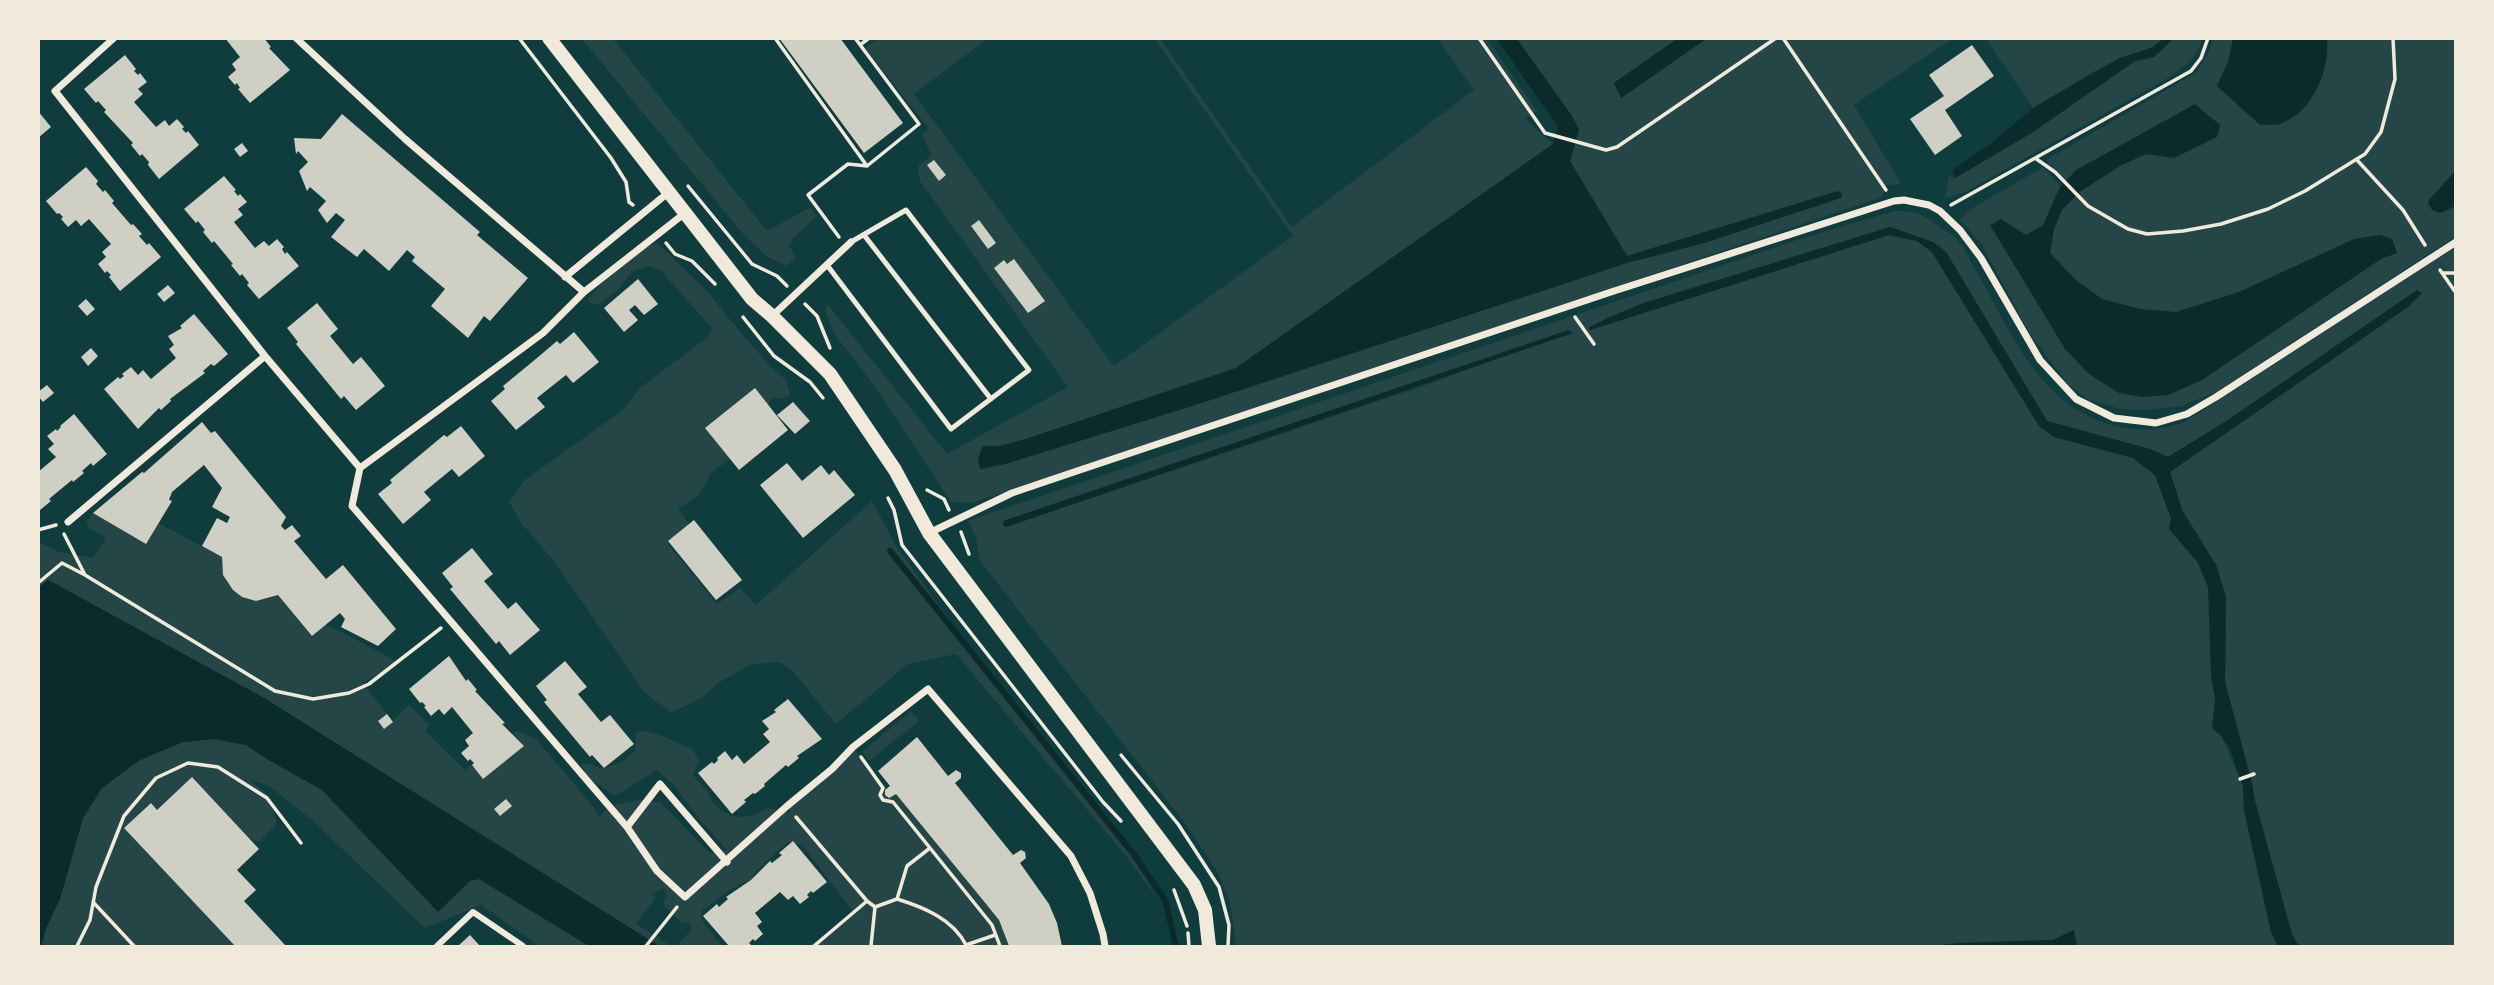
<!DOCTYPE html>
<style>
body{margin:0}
#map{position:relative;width:2494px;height:985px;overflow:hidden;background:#0f3d3e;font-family:Poppins,sans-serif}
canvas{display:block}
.frame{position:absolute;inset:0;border:40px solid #f1e9da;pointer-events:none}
</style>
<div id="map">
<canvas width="2494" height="985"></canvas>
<div class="frame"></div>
</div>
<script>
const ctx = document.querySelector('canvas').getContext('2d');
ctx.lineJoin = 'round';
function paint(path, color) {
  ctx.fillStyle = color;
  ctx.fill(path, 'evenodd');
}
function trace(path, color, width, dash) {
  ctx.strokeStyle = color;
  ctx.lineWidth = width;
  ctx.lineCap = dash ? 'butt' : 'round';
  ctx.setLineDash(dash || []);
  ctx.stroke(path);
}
paint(new Path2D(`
 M582,39h31l154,192 44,-24 6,9 -24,22 -4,8 7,11 -10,9 -20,-10 -22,-21z
 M878,39h109l-73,55 200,272 179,-130 -138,-197h5l132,188 182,-137 -36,-51h49l50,72 -12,8 28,25 -317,224 -210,71 -26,7h-17l-5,13 3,10 24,-5 184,-57 438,-144 77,-20 137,-49 -3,-3 -211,65 -58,-95 10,-31 -7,-14 -55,-77h160l-63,44 7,15 85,-59h246l-98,66 47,79 -20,2 3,5 -1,5 -6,3 -905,304 -21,-1 -76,-115 -42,-55 -8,-23 3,-4 119,149 121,-67 -148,-206 -2,-14 13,-12 -9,-21 7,-5 -64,-81z
 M1986,39h176c-13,14 -27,12 -44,20 -29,13 -57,33 -85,49z
 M2173,39h28c-2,19 -18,28 -33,39l-203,114 -20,6 4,-22 6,2 78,-46 102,-71 19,-4z
 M2213,39h242v198l-237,154 -36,15 -34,4 -28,-1 -33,-10 -19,-15 -38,-50 -48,-89 -22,-26 11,-10 72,-42 18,20 5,-7 -20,-20 151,-88 12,-21z
 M1895,211c25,-1 29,5 48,18 4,3 10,5 13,9 9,10 15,25 22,36 32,56 59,125 124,148 28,10 55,10 83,0l270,-175v699h-156l-7,-11 -37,-134 -3,-18 -27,-101 1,-85 -10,-32 -34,-55 -12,-38 248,-182 -190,130 -60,37 -16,-7 -105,-29 -101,-169 -13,-10 -43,-15 -247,76 -37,15 -16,12 299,-95 28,6 15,11 107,174 15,11 80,21 21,17 16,43 -2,11 30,34 9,24 14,150 21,49 1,24 27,122 7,14h-201l-4,-16 -20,10 -93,3 -27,3h-697l-6,-44 -13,-31 -35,-52 -202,-258 -4,-23 -8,-17 829,-281zM1569,330l-137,53 -426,144 -3,-2 1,-4z
 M657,243l51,49 32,40 31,35 15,13 4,15 -8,4 -9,-2 -43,62 -19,14 -12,22 -21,14 12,16 -23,18 50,61 23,-16 16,17 116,-104 24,45 65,90 166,212 33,54 -33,-45 -171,-203 -48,10 -72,60 -44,-54 -13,-8 -27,2 -34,19 -16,15 -31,15 -27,-21 -90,-131 -32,-37 -13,-22 17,-23 97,-69 18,-23 67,-50 4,-9 -52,-58 -11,-4 -17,6 -14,18 -20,15 -11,-4c17,-23 43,-49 70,-58z
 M93,513l52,31 13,-21 64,34c-2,33 26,51 56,38l33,41 15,-12 65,34 5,5 -33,20 24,31 -9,7 6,8 25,-24 20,20 -3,7 39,38 7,-5 11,14 40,-33 -10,-13 5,-2 18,8 56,66 7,11 14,-11 27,-5 20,2 50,51 17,-3 -26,-29 -27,-36 -17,-15 -42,26 -29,-20 -5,-12h11l10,5 20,-7 13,-11 1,-19c20,-4 38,12 57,17l6,13 -6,11c3,9 8,10 14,17 3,5 4,11 8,15 16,16 34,15 52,3l24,5 -6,-6 68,-60 40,49 3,-2 103,126 10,26h-200l46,-32 -53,-69 -14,-3 -33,30 -4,8c-19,6 -33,19 -49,31l-1,8 21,27h-46l16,-17 -2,-6 -9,-1 -18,-17 4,-12 -3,-5 -13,7 5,2 -20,27 35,22h-12l-395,-248 -215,-118 -10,8 -1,-44h5l15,8 35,6 13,-20 -18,-11 -2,-5z
 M911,711l8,10 -50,40 -6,-10z
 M215,739l31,6 19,13 57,32 116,121 32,-30 9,-2 110,67h-50l-58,-41 -56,23 -113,-108 -43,-34 -20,-7 19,16 9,29 -18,18 -10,-4 -57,-61 -35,33 -7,-7 -26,25 111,118h-194l5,-18 14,-30 23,-80 19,-30 36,-27 45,-19z`), '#244646');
paint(new Path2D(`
 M1497,39h20l55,77 7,14 -9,31 57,95 211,-65 4,3 -1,4 -137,45 -77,20 -438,144 -184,57 -25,5 -2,-10 5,-13h17l26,-7 210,-71 317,-224 5,-17z
 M1677,39h29l-85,59 -7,-15z
 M2162,39h11l-19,18 -19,4 -102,71 -78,46 -3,-8 41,-28 40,-34 87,-50 34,-11z
 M2233,39h94c3,31 -14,72 -45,84 -6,3 -15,1 -22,2l-43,-39 11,-24z
 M2195,104l25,21 -3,12 -43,21 -28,-4 -24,11 -41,26 -19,19 -8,19 -4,24 26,27 26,19 38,10 36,3 63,-20 115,-53 26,-4 12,4 5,14 -16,6 -179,121 -34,15 -25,2 -24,-4 -30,-19 -24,-25 -75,-124 11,-6 25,16 17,-10 17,-38 16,-17z
 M2455,171v35l-14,7 -9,-3 -4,-7 2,-4z
 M1890,227l43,15 13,10 101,169 103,28 18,8 60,-37 189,-130 5,3 -14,14 -238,165 12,38 34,55 10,32 -1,85 27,101 3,18 37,133 7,12h-21l-7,-14 -27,-122 -1,-24 -13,-37 -8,-12 -10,-9 3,-29 -4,-22 -3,-90 -10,-24 -29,-34 2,-11 -16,-43 -22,-17 -79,-21 -15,-11 -107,-174 -15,-11 -28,-6 -299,95 -1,-3 52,-23z
 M1569,330l4,3 -567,194 -3,-2v-4z
 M48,580l216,118 395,248h-70l-110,-67 -9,2 -32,31 -116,-122 -57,-32 -19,-13 -31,-6 -32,3 -45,19 -36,27 -19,30 -23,81 -14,29 -5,18h-2l-1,-358z
 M2074,930l3,16h-144l27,-3 93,-3z`), '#0a2a2b');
trace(new Path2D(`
 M890,551l245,305 30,44 11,46`), '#0a2a2b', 6);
paint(new Path2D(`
 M225,38h39l7,9 -2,1 21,22 -40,33 -12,-14 2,-1 -3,-5 -2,2 -7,-8 8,-7 -4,-6 8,-7z
 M779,38h61l63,85 -39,30z
 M1972,45l22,31 -49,34 17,26 -27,19 -25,-36 34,-23 -15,-21z
 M125,55l11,14 -2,2 4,4 2,-2 7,9 -9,7 5,5 -9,8 22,25 9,-7 4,6 8,-7 7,8 -2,2 4,4 2,-2 11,14 -40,34 -11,-14 1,-3 -7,-8 -2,2 -9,-11 2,-2 -29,-31 2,-2 -8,-9 -2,2 -12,-14z
 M38,111l13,16 -13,11z
 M342,114l138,118 -3,3 51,43 -38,43 -6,-5 -16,22 -37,-32 14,-17 -33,-28 3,-4 -8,-7 -18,21 -25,-22 -7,8 -26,-20 14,-17 -9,-7 -9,10 -9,-13 8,-9 -16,-14 -3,4 -8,-20 9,-9 -10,-11 -2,3 -2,-16 27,1z
 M242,143l6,8 -8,6 -6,-8z
 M934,160l12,15 -7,6 -12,-16z
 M86,167l12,14 -2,3 7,8 2,-2 9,11 -2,2 19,22 2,-1 9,10 -3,2 8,9 2,-2 12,14 -41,34 -11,-14 2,-2 -4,-4 -2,2 -7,-9 8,-7 -4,-5 9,-8 -22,-25 -8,7 -5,-6 -8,7 -7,-8 2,-2 -4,-4 -2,1 -11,-13z
 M224,176l12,14 -2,1 4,5 2,-2 7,8 -9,7 5,6 -9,7 21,26 9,-7 5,5 8,-7 7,8 -2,2 3,5 2,-2 12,14 -40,33 -12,-14 2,-2 -7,-9 -2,2 -9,-11 2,-1 -19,-23 -2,2 -9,-11 2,-2 -7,-9 -2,2 -12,-14z
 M979,220l17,23 -8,6 -17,-23z
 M1014,259l31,42 -17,12 -34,-45 10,-8 3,4z
 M638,279l20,25 -14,11 -9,-10 -6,5 9,10 -14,12 -20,-24z
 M168,285l7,8 -11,9 -7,-8z
 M86,299l9,10 -8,7 -9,-10z
 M317,303l21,26 -8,7 23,28 8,-7 24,29 -29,24 -12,-14 -3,3 -45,-55 2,-2 -11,-14z
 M194,314l34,40 -14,12 -3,-2 -8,7 2,2 -35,26 1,2 -10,9 -2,-2 -21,21 -34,-40 14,-12 2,2 4,-3 -2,-2 9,-7 7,8 5,-5 8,9 25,-21 -7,-9 5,-4 -6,-9 14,-8 -2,-2z
 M574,332l25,30 -26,21 -7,-8 -29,23 8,9 -29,23 -25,-29 14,-12 -2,-3 34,-28 20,-17 3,3z
 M91,348l7,8 -10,10 -7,-9z
 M47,385l7,8 -11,9 -5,-6v-4z
 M755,388l33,42 -49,40 -34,-42z
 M793,402l17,19 -15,13 -18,-19z
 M74,414l33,40 -14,12 -2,-3 -9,8 2,2 -11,9 -1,-2 -23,19 2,2 -11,9 -2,-38 18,-15 -8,-8 6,-5 -7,-8 9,-7 1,2 4,-4 -1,-1z
 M202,422l9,11 4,-2 71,86 -5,9 4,4 7,-5 9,11 -7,5 32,38 17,-14 53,64 -18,17 -37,-19 4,-8 -5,-6 -28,23 -34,-41 -22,6 -14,-4 -9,-7 -10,-15 -1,-18 -20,-11 15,-28 10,5 3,-6 -18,-10 10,-19 -18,-23 -32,27 -3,8 3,1 -26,43 -53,-31 49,-41 2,1z
 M461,426l24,30 -26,21 -7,-8 -28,23 7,8 -28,24 -25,-30 14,-11 -2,-3 54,-45 3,2z
 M787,463l15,18 19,-16 8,10 5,-5 21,25 -52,43 -43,-53z
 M694,520l48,60 -26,20 -48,-59z
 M472,548l21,26 -9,7 24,28 8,-7 24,28 -30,25 -11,-14 -3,3 -46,-55 3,-2 -11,-14z
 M449,656l17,25 2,-2 9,11 -2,1 30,32 -3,1 22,22 -41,33 -11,-14 2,-2 -4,-4 -2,2 -7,-8 8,-7 -4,-6 8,-7 -21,-26 -8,8 -5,-6 -8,7 -7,-9 2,-1 -4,-4 -2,1 -11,-14z
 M565,661l22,26 -9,7 23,28 9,-7 24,29 -30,24 -12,-13 -2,2 -46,-55 3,-2 -11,-14z
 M788,699l34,40 -25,17 2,2 -11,9 -2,-2 -22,19 1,2 -10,8 -2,-1 -9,7 2,2 -14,12 -34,-41 14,-11 2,2 4,-4 -1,-2 8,-7 7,9 5,-5 7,9 26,-22 -7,-8 6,-5 -7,-8 14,-9 -2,-2z
 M387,714l6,8 -9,7 -6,-8z
 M917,737l31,39 8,-6 5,3v5l-6,5 58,72 8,-5 4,2 1,6 -6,5 29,41 8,19 5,23h-53l-10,-26 -17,-21 -86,-105 -7,4 -4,-3v-5l5,-4 -12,-15z
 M192,777l67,72 -22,21 19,20 -12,11 42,45h-51l-111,-118 27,-25 6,7z
 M506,799l6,7 -12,10 -6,-7z
 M793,841l34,41 -14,11 -2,-2 -4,4 2,2 -9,7 -7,-8 -5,4 -8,-8 -25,21 7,9 -5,4 6,8 -8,7 -2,-2 -4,4 2,2 -2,1h-20l-26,-30 14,-12 2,3 9,-8 -2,-2 25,-17 19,-19 2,2 10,-8 -3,-2z
 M470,935l10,11h-22z`), '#cfcfc3');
trace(new Path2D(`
 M519,38l92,120 15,24 3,20 4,3
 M775,38l92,128
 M1479,38l66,95 61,17 11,-3 159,-109
 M1783,38l103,152
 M860,45l9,-7
 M2035,158l20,14 33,34 40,23 19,5 36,-3 38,-7 47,-15 37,-18 60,-37 16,-22 14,-53 -2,-41
 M2357,160l46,50 22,35
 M688,186l64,78 25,12 10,10
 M1951,205l240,-134 10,-13 7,-20
 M839,237l-31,-42 40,-31 19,2 52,-42 -64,-86
 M666,243l9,11 17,7 23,23
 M2440,270l16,23
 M2442,273h14
 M805,304l12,12 13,32
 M743,317l31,39 36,26 13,16
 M1575,317l19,27
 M927,490l17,9 5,11
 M888,498l6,12 8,35 201,257 18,19
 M38,530l18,-5
 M961,532l8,22
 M85,575l190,116 38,8 36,-6 20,-9 72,-56
 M38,583l24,-20 23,12 -21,-41
 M1121,755l57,69 41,63 10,38 -1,21
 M861,757l22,31 -3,7 3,5 10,2 99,123 8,21
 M2240,779l14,-5
 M796,817l71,84 -53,45
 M930,848l-23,18 -10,33c26,8 56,20 69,46l29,-10
 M1174,890l13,36
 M867,901l8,6 22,-8
 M93,902l41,44
 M1188,933l1,13
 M77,946l13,-26 6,-33 28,-71 32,-38 32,-15 30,4 49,31 34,45
 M646,946l31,-39
 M871,946l4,-39`), '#f1e9da', 3.5);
trace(new Path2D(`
 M864,235l127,164
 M827,265l124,164 78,-59 -123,-160 -55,32`), '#f1e9da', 5);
trace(new Path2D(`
 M437,946l36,-34 50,34`), '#f1e9da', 6);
trace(new Path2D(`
 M114,38l-59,53 210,265 95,112
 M296,38l109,101 179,153
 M685,213l-101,79 -41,41 -183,135 -8,38 275,321 30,44 28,26 102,-91 45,-37 21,-22 75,-58 143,167 19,37 13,41 2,12
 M565,277l104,-85
 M772,316l79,-74
 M68,522l197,-166
 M929,533l83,-40 59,-20 540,-181 283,-91 10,-1 25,5 11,6 20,19 21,28 59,102 36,39 38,19 42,5 31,-9 29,-17 240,-155
 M627,827l33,-43 67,78`), '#f1e9da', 7);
trace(new Path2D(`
 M549,38l203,261 20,17 58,58 65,96 34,63 265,352 11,25 4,36`), '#f1e9da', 14);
</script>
